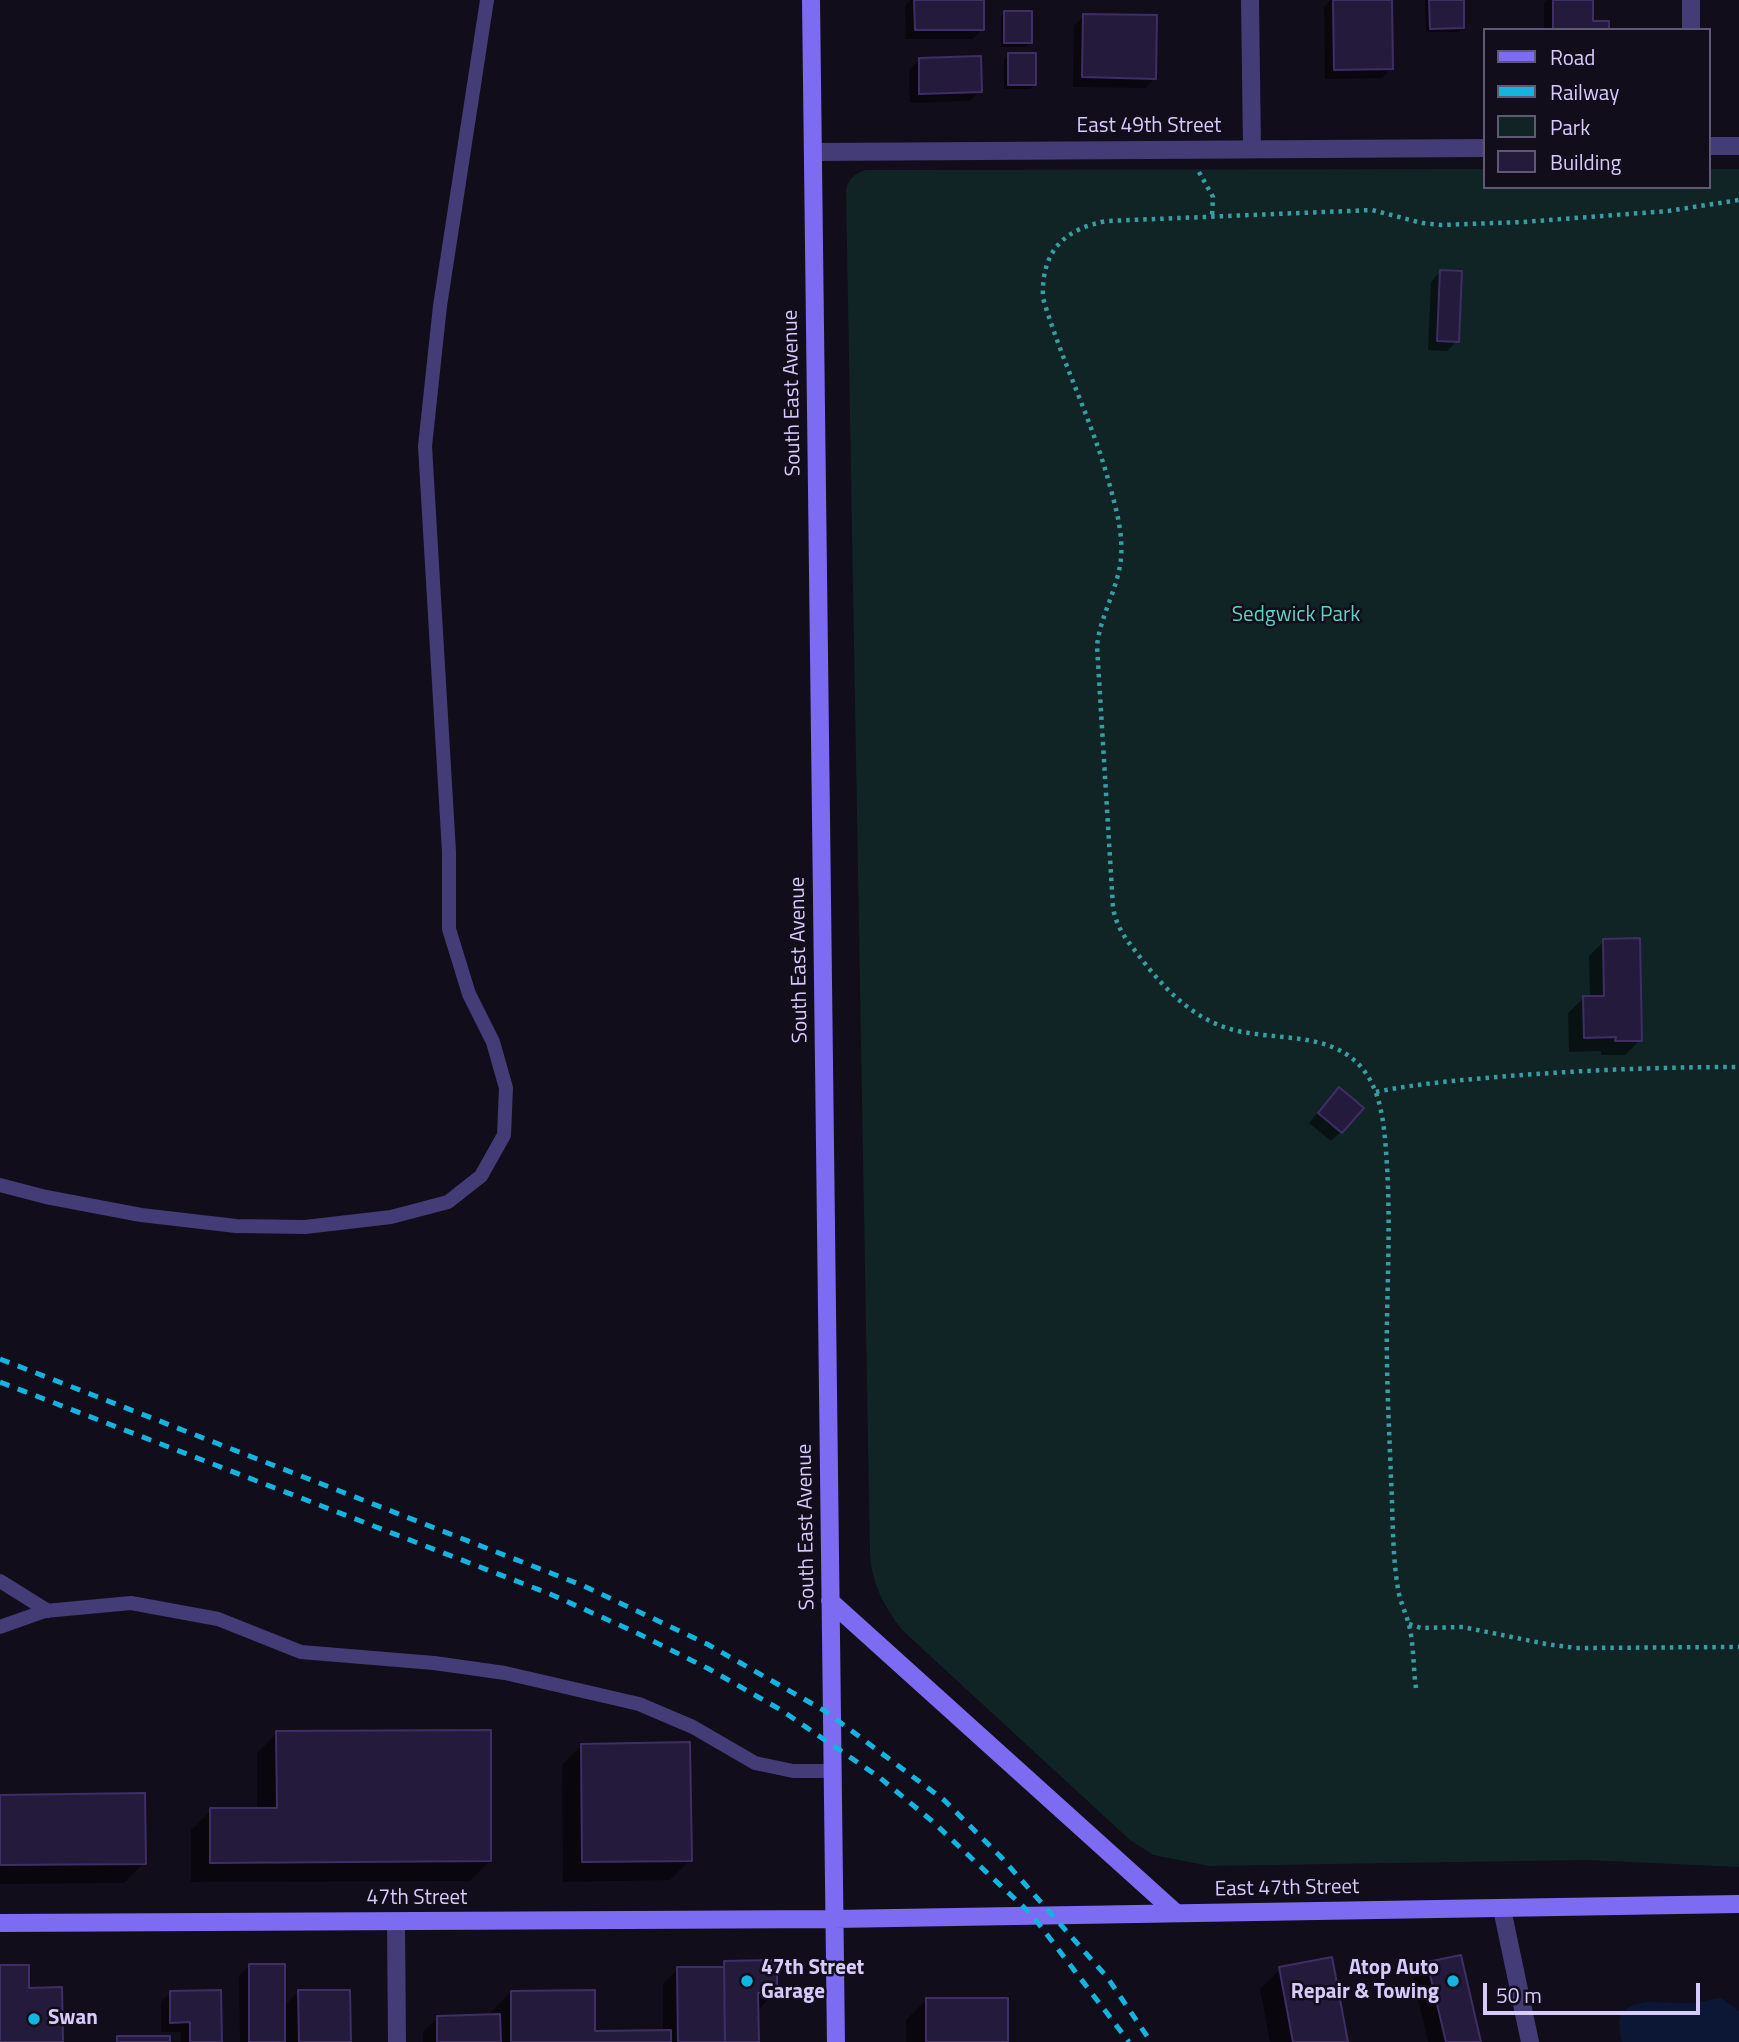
<!DOCTYPE html>
<style>
body{margin:0}
#map{position:relative;width:1739px;height:2042px;overflow:hidden;background:#110d1b;font-family:"Titillium Web",sans-serif}
canvas{display:block}
.legend{position:absolute;left:1483px;top:28px;width:228px;height:161px;box-sizing:border-box;background:#110d1b;border:2px solid #605975;margin:0;padding:9px 12px;list-style:none;font-size:21px;color:#d6cbfb}
.legend li{display:flex;align-items:center;gap:14px;height:35px}
.legend b{width:35px;border:2px solid #605975}
.scale{position:absolute;left:1483px;top:1983px;width:217px;height:32px;box-sizing:border-box;border:4px solid #d6cbfb;border-top:0;padding-left:9px;font-size:21px;line-height:24px;white-space:nowrap;color:#d6cbfb;-webkit-text-stroke:5px #110d1b;paint-order:stroke}
</style>
<div id="map">
<canvas width="1739" height="2042"></canvas>
<ul class="legend">
<li><b style="height:9px;background:#7d6bf2"></b>Road</li>
<li><b style="height:9px;background:#13b4df"></b>Railway</li>
<li><b style="height:19px;background:#102325"></b>Park</li>
<li><b style="height:19px;background:#241a3b"></b>Building</li>
</ul>
<div class="scale">50 m</div>
</div>
<script>
const ctx = document.querySelector('canvas').getContext('2d');
ctx.lineJoin = 'round';
function paint(path, color) {
  ctx.fillStyle = color;
  ctx.fill(path, 'evenodd');
}
function trace(path, color, width, dash) {
  ctx.strokeStyle = color;
  ctx.lineWidth = width;
  ctx.lineCap = dash ? 'butt' : 'round';
  ctx.setLineDash(dash || []);
  ctx.stroke(path);
}
function write(font, color, halo, rows, align = 'center') {
  ctx.font = font + ' "Titillium Web",sans-serif';
  ctx.lineWidth = 5;
  ctx.setLineDash([]);
  ctx.textBaseline = 'middle';
  ctx.strokeStyle = halo;
  ctx.fillStyle = color;
  for (const [text, x, y, turn = 0] of rows) {
    ctx.save();
    ctx.translate(x, y);
    ctx.rotate((+turn || 0) * Math.PI / 180);
    ctx.textAlign = isNaN(turn) ? turn : align;
    if (halo) ctx.strokeText(text, 0, 0);
    ctx.fillText(text, 0, 0);
    ctx.restore();
  }
}
paint(new Path2D(`
 M1485,169v18h224v-18h30v1698l-153,-7 -377,6 -56,-11 -23,-15 -228,-210c-18,-24 -29,-44 -32,-74l-24,-1366c3,-12 8,-16 20,-20z`), '#102325');
paint(new Path2D(`
 M1721,1998l18,13v31h-117c-2,-10 -6,-24 2,-31 13,-14 47,-7 64,-8 11,0 22,-4 33,-5z`), '#0c1635');
paint(new Path2D(`
 M911,0h71v29l-9,10h-67l-1,-33z
 M1331,0h59l1,68 -9,10 -57,1 -1,-72z
 M1425,0h37l1,28 -5,4h-32z
 M1547,0h44v23l16,7h-63v-27z
 M1005,13l26,30 -5,4h-25v-30z
 M1083,16l72,62 -10,10 -72,-1 1,-61z
 M1009,55l25,30 -4,4h-26v-30z
 M919,60l61,31 -10,10 -60,2 -1,-33z
 M1440,272l17,69 -10,10 -19,-1 3,-68z
 M1604,941l36,99 -15,15h-24v-4l-32,1 -1,-39 16,-15h6l-1,-42z
 M1330,1099l11,33 -10,9 -22,-18z
 M277,1733l213,128 -20,20 -279,1v-52l20,-20 46,-1v-56z
 M582,1745l108,115 -20,20 -107,2 -1,-117z
 M0,1797l144,66 -20,20 -124,1z
 M725,1963l50,30 -15,15h-3v34h-334v-10l15,-15 53,-1v-4l20,-20 82,41 70,-1v-48l15,-15h41z
 M1428,1964l51,78h-51l-15,-63z
 M249,1966l34,41 15,-15 51,50h-109l-1,-66z
 M1280,1969l66,73h-76l-10,-53z
 M170,1993l50,49h-39v-10h-20v-30z
 M926,2000l80,42h-100v-22z`), '#0007');
const building = new Path2D(`
 M914,0h70v30h-69z
 M1333,0h59l1,69 -59,1z
 M1429,0h35v28l-34,1z
 M1553,0h40v21h16v9h-56z
 M1004,11h28v32h-28z
 M1083,14l74,1 -1,64 -74,-2z
 M1008,53h28v32h-28z
 M981,56l1,36 -63,2v-36z
 M1440,270l22,1 -3,71 -22,-1z
 M1640,938l2,103h-27l1,-4 -32,1 -1,-42h21l-1,-57z
 M1339,1087l25,21 -22,25 -24,-20z
 M491,1730v131l-281,2v-55h67l-1,-77z
 M690,1742l2,119 -110,1 -1,-118z
 M145,1793l1,71 -146,1v-70z
 M1461,1955l20,87h-35l-19,-80z
 M1332,1957l16,85h-55l-14,-75z
 M777,1960v33h-19l1,49h-34l-1,-81z
 M249,1964h36v78h-36z
 M0,1965h29v23l33,-1 1,55h-63z
 M677,1967h47l1,75h-47z
 M221,1990l1,52h-32v-20l-20,1v-32z
 M298,1990h52l1,52h-52z
 M595,1990v41l76,-1v12h-160v-51z
 M926,1998h82v44h-82z
 M500,2014l1,28h-64v-26z
 M117,2036h53v6h-53z`);
paint(building, '#241a3b');
trace(building, '#3f2e65', 2);
trace(new Path2D(`
 M1199,172l14,25 -1,19
 M1376,1092c43,-9 88,-12 133,-16 77,-6 153,-9 230,-9
 M1409,1624l12,4 42,-1 83,17 30,4 163,-1
 M1416,1688c-3,-20 -2,-43 -7,-63 -3,-12 -9,-23 -11,-36 -6,-36 -5,-74 -7,-111 -2,-53 -5,-106 -4,-159 1,-51 3,-102 0,-153 -2,-29 -3,-62 -18,-88 -31,-52 -97,-34 -145,-51 -34,-12 -59,-38 -81,-66 -13,-17 -27,-32 -30,-54l-16,-261c3,-30 21,-57 24,-88 2,-23 -4,-46 -10,-68 -17,-66 -49,-127 -68,-192 -2,-46 20,-69 64,-77l265,-11 50,13 19,2 82,-3 145,-11 71,-11`), '#379ea3', 4.5, [3.5, 5]);
trace(new Path2D(`
 M0,1185l46,12 95,18 95,11 69,1 86,-10 57,-15 33,-26 23,-41 2,-47 -13,-46 -24,-48 -20,-65v-77l-24,-406 15,-140 47,-306
 M0,1581l48,30
 M0,1627l45,-16 86,-8 87,16 83,33 133,11 71,10 134,31 54,23 62,36 38,8h40`), '#443c76', 14);
trace(new Path2D(`
 M1250,0l2,149
 M1691,0v30
 M1709,146h30
 M813,152l672,-4
 M1502,1909l28,133
 M396,1922l1,120`), '#443c76', 18);
trace(new Path2D(`
 M811,0l25,2042
 M830,1601l346,312
 M0,1923l835,-4 904,-15`), '#7d6bf2', 18);
trace(new Path2D(`
 M0,1359l584,227 123,58 118,67 119,89 56,56 107,121 44,65
 M0,1382l550,212 85,38 74,37 72,41 98,67 53,44 100,94 97,127`), '#13b4df', 5, [10, 9]);
for (const [x, y, r, color] of [
 [747,1981,7,"#13b4df"],
 [1453,1981,7,"#13b4df"],
 [34,2019,7,"#13b4df"]
]) {
  const dot = new Path2D();
  dot.arc(x, y, r, 0, 2 * Math.PI);
  ctx.fillStyle = color;
  ctx.fill(dot);
  trace(dot, '#110d1b', 2.5);
}
write('21px', '#d6cbfb', '#110d1b', [
 ["East 49th Street",1149,127],
 ["South East Avenue",793,393,-91],
 ["South East Avenue",800,960,-91],
 ["South East Avenue",807,1527,-91],
 ["East 47th Street",1287,1889,-1],
 ["47th Street",417,1899]
]);
write('21px', '#5fd3c3', '#110d1b', [
 ["Sedgwick Park",1296,616]
]);
write('bold 21px', '#d6cbfb', '#110d1b', [
 ["47th Street",761,1969],
 ["Garage",761,1993],
 ["Atop Auto",1439,1969,"right"],
 ["Repair & Towing",1439,1993,"right"],
 ["Swan",48,2019]
], 'left');
</script>
